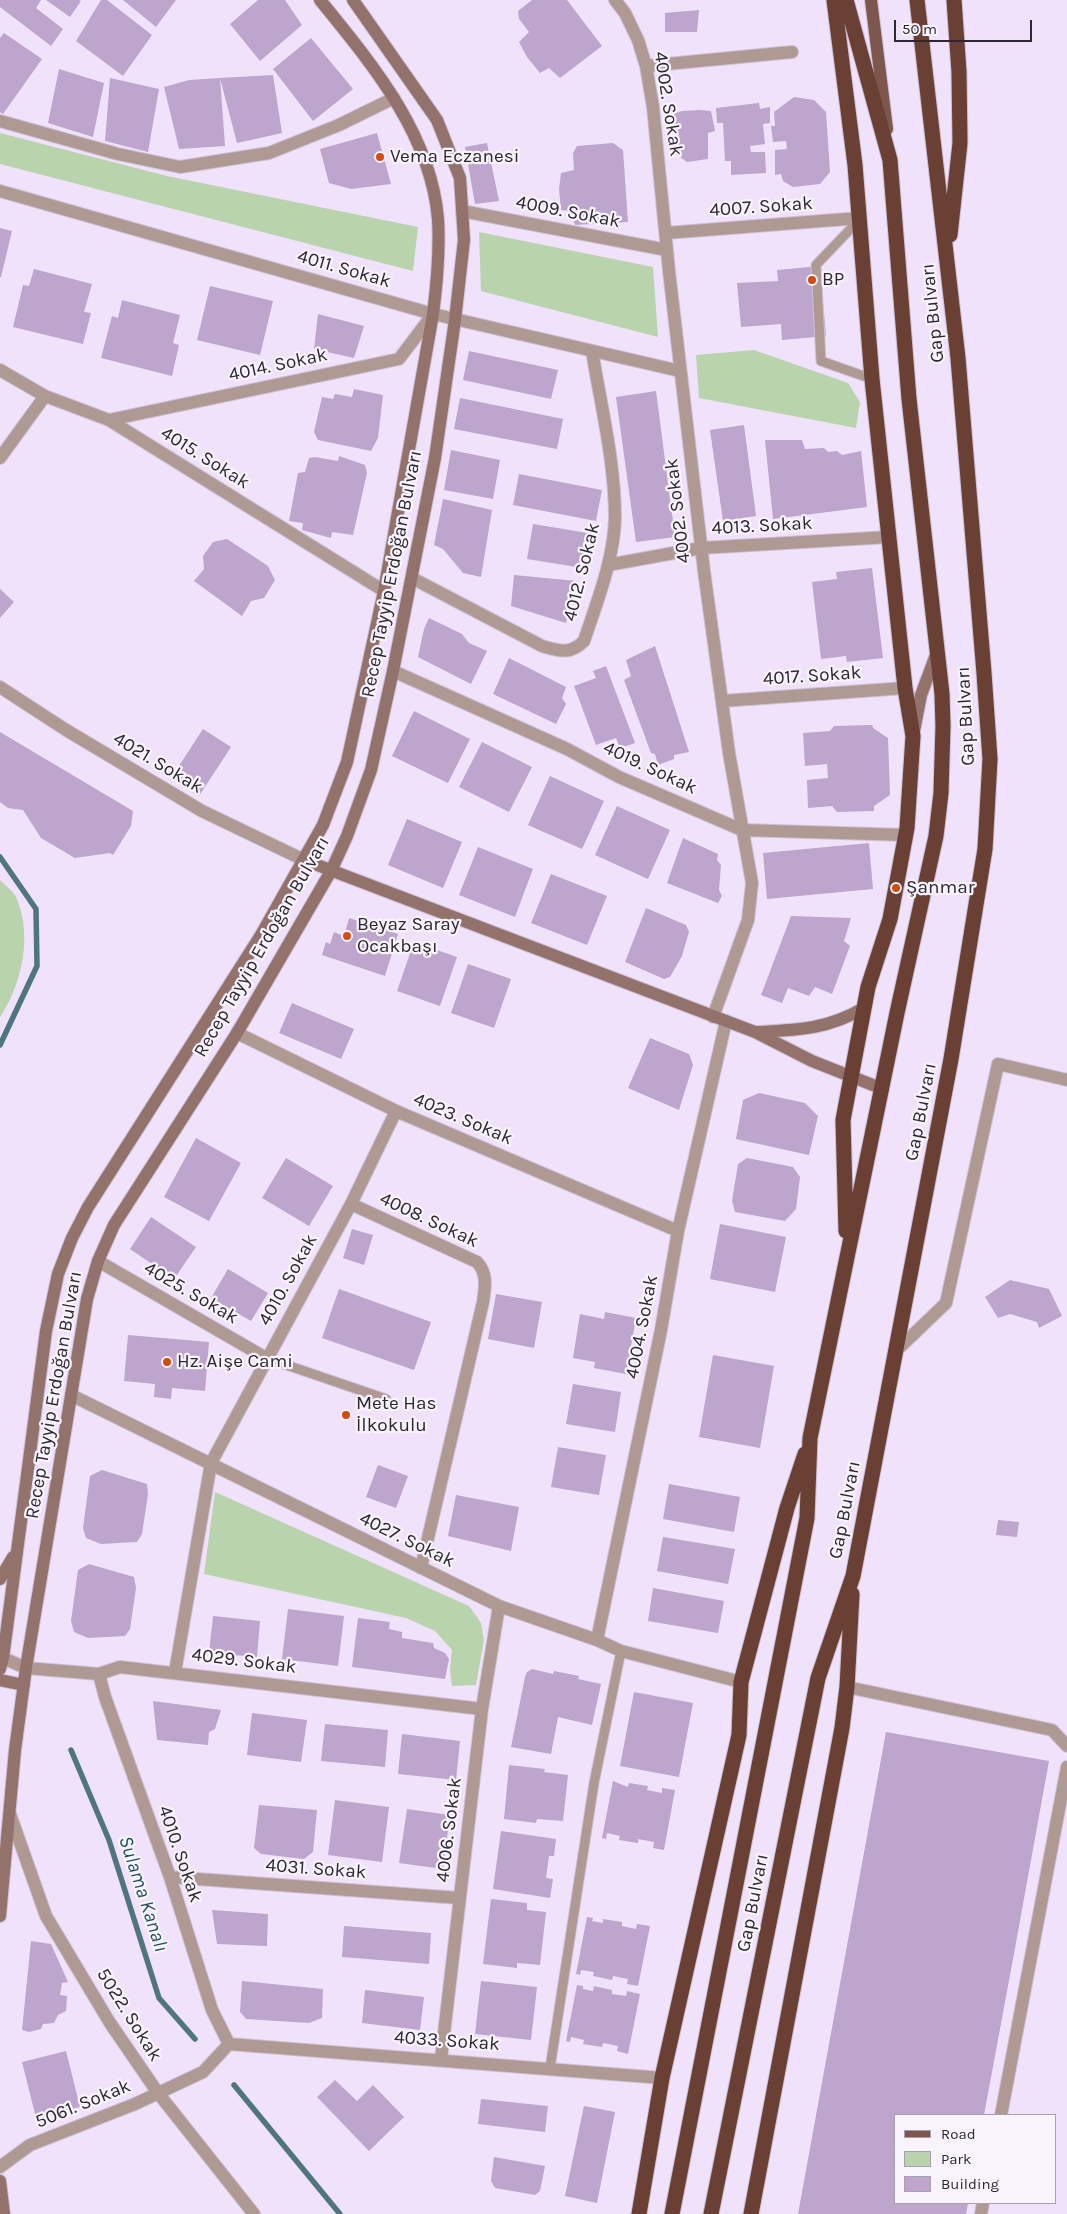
<!DOCTYPE html>
<meta charset="utf-8">
<style>
body{margin:0}
#map{position:relative;width:1067px;height:2214px;overflow:hidden;background:#f0e2fb;font-family:Karla,sans-serif}
canvas{display:block}
.legend{position:absolute;left:894px;top:2114px;width:162px;height:90px;box-sizing:border-box;background:#f9f3fd;border:1px solid #a7a1ab;margin:0;padding:6px 9px;list-style:none;font-size:15px;color:#2c2730}
.legend li{display:flex;align-items:center;gap:10px;height:25px}
.legend b{width:25px;border:1px solid #a7a1ab}
.scale{position:absolute;left:894px;top:20px;width:138px;height:22px;box-sizing:border-box;border:2px solid #2c2730;border-top:0;padding-left:6px;font-size:15px;line-height:18px;white-space:nowrap;color:#2c2730;-webkit-text-stroke:4px #f9f3fd;paint-order:stroke}
</style>
<div id="map">
<canvas width="1067" height="2214"></canvas>
<ul class="legend">
<li><b style="height:6px;background:#7d574d"></b>Road</li>
<li><b style="height:14px;background:#b9d3ad"></b>Park</li>
<li><b style="height:14px;background:#bda5cd"></b>Building</li>
</ul>
<div class="scale">50 m</div>
</div>
<script>
const ctx = document.querySelector('canvas').getContext('2d');
ctx.lineJoin = 'round';
function paint(path, color) {
  ctx.fillStyle = color;
  ctx.fill(path, 'evenodd');
}
function trace(path, color, width, dash) {
  ctx.strokeStyle = color;
  ctx.lineWidth = width;
  ctx.lineCap = dash ? 'butt' : 'round';
  ctx.setLineDash(dash || []);
  ctx.stroke(path);
}
function write(font, color, halo, rows, align = 'center') {
  ctx.font = font + ' Karla,sans-serif';
  ctx.lineWidth = 4.5;
  ctx.setLineDash([]);
  ctx.textBaseline = 'middle';
  ctx.strokeStyle = halo;
  ctx.fillStyle = color;
  for (const [text, x, y, turn = 0] of rows) {
    ctx.save();
    ctx.translate(x, y);
    ctx.rotate((+turn || 0) * Math.PI / 180);
    ctx.textAlign = isNaN(turn) ? turn : align;
    if (halo) ctx.strokeText(text, 0, 0);
    ctx.fillText(text, 0, 0);
    ctx.restore();
  }
}
paint(new Path2D(`
 M0,133l167,43 251,51 -5,44 -413,-107z
 M479,232l174,35 5,70 -177,-46z
 M754,350l94,33 12,19 -4,26 -157,-30 -3,-43z
 M0,880c5,5 13,11 16,17 17,38 6,87 -16,120z
 M215,1492l254,114 12,17 3,17 -8,45 -24,1 -2,-16 2,-20 -17,-19 -29,-13 -202,-44z`), '#b9d3ad');
trace(new Path2D(`
 M0,857l36,52 1,57 -37,79
 M71,1750l38,90 50,158 36,41
 M234,2085l106,129`), '#4e7580', 5.5);
paint(new Path2D(`
 M0,0h41l-5,8 27,21 -12,17 -51,-39z
 M46,0h33l2,1 -11,16z
 M101,0h6l45,35 -29,41 -47,-35z
 M123,0h53l-20,27z
 M258,0h27l17,25 -42,36 -30,-37z
 M532,0h35l35,46 -42,32 -11,-10 -9,5 -13,-16 -8,-15 10,-10 -10,-13 -1,-8z
 M699,10l-2,22h-32v-19z
 M4,33l38,26 -39,55 -3,-2v-74z
 M311,38l42,51 -40,32 -40,-52z
 M59,69l45,14 -11,54 -45,-14z
 M273,75l9,58 -45,10 -17,-65z
 M110,78l49,11 -11,63 -43,-11z
 M220,78l5,68 -46,3 -15,-62 25,-7z
 M794,97l20,3 12,12 4,60 -10,12 -27,3 -10,-6 -2,-7 -6,1v-25l12,-1 -1,-8 -13,1 -2,-16h4l-1,-14z
 M759,103l1,6 10,-2v16l-7,1 2,20 -15,2 1,6h14l1,21 -35,2v-14h-6l-2,-38h-6l-1,-15z
 M699,110l12,1 4,20 -7,2v26l-21,3 -11,-8 -3,-40 9,-3z
 M377,133l14,51 -40,5 -22,-6 -9,-34z
 M487,143l12,58 -24,3 -10,-57z
 M613,143l10,7 5,72 -53,3 -4,-14 -10,-1 -2,-21 2,-16 13,-3 -1,-17 4,-7z
 M0,228l12,3 -11,46h-1z
 M820,266l6,70 -44,4 -1,-16 -40,3 -4,-44 41,-2 -1,-11z
 M34,269l58,15 -8,28 7,1 -8,31 -70,-17 10,-42 6,1z
 M210,286l63,15 -13,54 -63,-15z
 M122,300l58,15 -7,28 6,2 -7,31 -71,-18 11,-42 6,2z
 M318,314l46,12 -10,32 -40,-9z
 M469,351l89,19 -7,29 -88,-19z
 M354,389l29,6 -5,43 -7,13 -53,-11 -4,-8 8,-35 11,2 2,-5 17,3z
 M656,391l19,146 -39,5 -20,-145z
 M460,398l103,21 -6,30 -103,-20z
 M744,425l12,91 -33,5 -13,-91z
 M765,440h37l3,9 19,-1 4,4 9,-1 5,4 19,-4 6,56 -94,12z
 M451,450l49,10 -7,39 -49,-9z
 M339,456l26,9 2,8 -14,62 -21,-3 -1,6 -29,-8 1,-7 -14,-2 9,-48 7,-1 4,-14 6,-1 23,4z
 M519,474l83,16 -6,31 -83,-16z
 M443,499l49,11 -11,67 -18,-4 -20,-24 -9,-4z
 M533,524l55,9 -5,35 -56,-9z
 M227,539l41,27 7,14 -11,18 -13,3 -9,15 -48,-35 10,-12 -1,-13 10,-14z
 M872,568l11,90 -36,4 -1,-6 -25,3 -9,-77 25,-3 -1,-7z
 M514,575l63,6 -11,42 -55,-17z
 M0,589l14,13 -14,16z
 M429,618l33,16 7,9 18,8 -16,33 -53,-27 6,-28z
 M655,646l34,106 -15,3v4l-16,6 -3,-11 -4,-1 -27,-73 7,-4 -5,-16z
 M509,658l57,29 -4,11 4,6 -10,20 -63,-30z
 M606,666l29,77 -15,5 -4,-10 -20,7 -22,-59 22,-8 -3,-7z
 M414,711l56,28 -22,44 -56,-27z
 M872,725l1,3 15,10 2,57 -16,11v5l-37,1 -5,-6 -24,2 -1,-28 21,-2 -1,-14 -22,2 -2,-33 27,-2 4,-5z
 M203,729l28,18 -32,49 -28,-18z
 M0,732l133,79 -2,15 -18,29 -3,-2 -35,5 -34,-20 -18,-28 -15,-2 -8,-6z
 M482,742l50,25 -23,45 -50,-25z
 M550,776l54,25 -22,48 -54,-24z
 M617,806l53,24 -22,49 -53,-24z
 M407,819l55,23 -19,46 -55,-23z
 M683,838l35,16 -1,6 4,5 -2,25 3,6 -4,7 -51,-20z
 M869,843l4,46 -106,10 -4,-46z
 M478,847l55,22 -18,48 -56,-22z
 M551,874l56,22 -20,49 -56,-22z
 M646,908l40,17 3,7 -7,24 -12,21 -6,2 -39,-17z
 M791,916l60,2 -7,23 6,5 -18,48 -17,-7 -6,9 -21,-8 -6,15 -21,-8z
 M349,918l49,16 -13,42 -63,-21 4,-13 4,2 4,-12 10,4z
 M414,942l43,15 -17,49 -43,-15z
 M468,964l43,15 -17,49 -43,-15z
 M292,1003l62,26 -13,30 -62,-26z
 M650,1038l39,16 4,11 -14,45 -51,-22z
 M759,1093l46,10 13,13 -9,39 -73,-16 7,-39z
 M196,1138l45,25 -32,58 -45,-24z
 M286,1158l47,28 -24,40 -47,-28z
 M747,1158l46,9 7,10 -4,32 -11,12 -50,-9 -3,-11 6,-37z
 M151,1217l45,30 -22,32 -44,-30z
 M720,1224l66,13 -11,55 -65,-13z
 M352,1229l21,6 -9,30 -21,-7z
 M228,1269l40,24 -17,28 -40,-23z
 M1010,1280l39,9 13,27 -23,12 -2,-6 -27,-8 -12,4 -13,-21z
 M339,1289l92,33 -17,48 -92,-32z
 M496,1294l46,8 -8,46 -46,-9z
 M605,1312l31,6 -10,56 -32,-6 1,-6 -22,-4 7,-44 24,5z
 M128,1335l81,7 -4,49 -33,-3 -1,11 -17,-2 1,-13 -31,-3z
 M713,1355l61,11 -14,82 -61,-11z
 M573,1384l48,8 -6,40 -49,-8z
 M558,1447l48,8 -7,40 -48,-8z
 M378,1465l30,11 -12,32 -30,-11z
 M102,1470l45,14 1,10 -6,40 -5,8 -36,2 -15,-6 -3,-10 7,-52z
 M669,1484l71,13 -6,35 -71,-13z
 M456,1495l63,12 -8,44 -63,-15z
 M998,1520l21,2 -2,15 -21,-2z
 M663,1537l72,12 -7,35 -71,-13z
 M89,1564l45,13 2,11 -6,41 -5,7 -37,2 -14,-6 -3,-11 7,-51z
 M653,1588l71,13 -6,32 -70,-12z
 M288,1609l56,7 -6,50 -56,-7z
 M213,1616l47,5 -3,36 -48,-4z
 M358,1618l32,4 -1,7 13,3v6l31,5 1,5 11,5 4,6 -4,20 -93,-12z
 M532,1669l21,5 1,-3 25,5 -1,3 23,5 -9,41 -34,-8 -7,37 -40,-7 14,-70 2,-5z
 M634,1692l59,11 -14,74 -59,-11z
 M153,1701l68,9 -6,19 -6,3 -1,13 -51,-5z
 M252,1713l55,7 -6,42 -54,-7z
 M325,1724l63,6 -3,37 -64,-6z
 M886,1732l163,29 -36,198 -29,156h-88v88h72l-2,11h-168z
 M402,1734l58,7 -4,39 -58,-6z
 M509,1765l36,4 -1,3 24,3 -5,46 -26,-2 -1,4 -32,-4z
 M613,1781l15,6 1,-4 19,3 -1,4 15,3v-5l13,2 -11,60 -11,-2 1,-6 -16,-3v4l-19,-3 1,-4 -13,-3 -1,6 -4,-1z
 M335,1800l54,7 -7,55 -54,-7z
 M259,1805l58,5 -4,42 -9,7 -43,-5 -7,-6z
 M407,1809l43,6 -7,54 -44,-6z
 M501,1831l55,8 -2,17h-5l-3,22 7,1 -3,19 -57,-9z
 M491,1899l36,4v7l19,2 -6,53 -23,-2v5l-34,-4z
 M212,1910l56,4 -1,32 -50,-2z
 M587,1917l6,1 -1,3 11,2v-4l19,3v4l14,3 1,-5 13,2 -12,60 -11,-2 1,-5 -15,-3 -1,4 -19,-4 1,-4 -13,-2 -1,5 -4,-1z
 M344,1926l87,7 -2,31 -87,-7z
 M31,1941l20,3 17,38 -6,1 -2,12 7,1 -1,15 -8,4 -4,8 -11,1 -2,5 -12,3 -7,-2z
 M242,1981l81,8 -1,29 -13,5 -63,-4 -6,-7z
 M481,1981l56,6 -6,53 -56,-6z
 M577,1985l6,1v3l10,2 1,-5 18,4v4l14,2 1,-5 13,3 -12,60 -11,-3 1,-5 -15,-3 -1,4 -19,-3 1,-4 -13,-3 -1,5 -4,-1z
 M365,1990l59,7 -4,33 -58,-7z
 M66,2051l14,56 -44,11 -14,-56z
 M335,2080l22,21 16,-16 31,32 -35,34 -52,-54z
 M481,2099l67,7 -3,26 -67,-8z
 M584,2106l31,6 -18,91 -32,-7z
 M494,2157l51,9 -5,25 -5,4 -40,-7 -4,-7z`), '#bda5cd');
const lane = new Path2D(`
 M860,219l-44,46 5,96 51,18
 M266,1358l120,41
 M550,2068l44,-285 27,-132`);
const street = new Path2D(`
 M615,0l10,13 13,27 8,26 7,41 16,164 35,300 25,182 23,130 -4,37 -35,97
 M646,66l146,-14
 M0,121l118,33 62,13 89,-14 70,-28 55,-27
 M0,191l433,123 247,57
 M462,211l205,39
 M666,233l194,-15
 M0,370l45,26 64,24 275,171
 M109,420l290,-61 34,-45
 M0,458l45,-62
 M608,565l93,-17 188,-11
 M412,578l130,68c18,5 28,9 42,-5 13,-39 30,-82 31,-123 0,-56 -14,-112 -23,-167
 M393,671l174,78 52,28 123,53 164,5
 M0,687l66,43 136,81 102,49
 M722,701l183,-13
 M237,1033l159,78 282,120
 M351,1204l126,58c11,12 8,25 6,40l-62,266
 M98,1261l168,97
 M896,1351l50,-48 52,-239 69,16
 M71,1395l428,211 98,34 24,11 120,31
 M597,1640l64,-310 17,-99 48,-210
 M3,1658l23,10 73,6 21,-7 362,42
 M175,1672l36,-209 140,-259 45,-93
 M99,1674l6,23 65,180 42,133 17,34
 M847,1687l205,43 15,16
 M10,1814l36,102 64,107 48,70 96,121
 M170,1877l289,21
 M229,2044l433,34
 M441,2059l41,-350 17,-103
 M1001,2115l66,-348
 M0,2167l30,-22 105,-41 68,-32 26,-28
 M981,2214l2,-11`);
const secondary = new Path2D(`
 M914,731l7,-36 16,-43
 M304,860l451,172 57,29 71,28
 M758,1032c41,-2 70,-3 106,-24
 M0,1579l13,-22
 M0,1669l3,-11 43,-327 12,-57 14,-36 16,-31 173,-272 62,-110 24,-63 37,-171 49,-277c4,-31 7,-63 5,-95 -7,-85 -66,-155 -118,-219
 M0,1680l24,5
 M0,1916l15,-166 11,-82 61,-369 11,-38 16,-36 123,-192 94,-162 16,-35 24,-66 22,-99 42,-213 20,-138 9,-80 -4,-62 -23,-58 -84,-120
 M0,2181l4,33`);
const primary = new Path2D(`
 M871,0l16,129`);
const highway = new Path2D(`
 M834,0l21,165 17,214 33,309 8,48 -6,92 -17,91 -22,68 -25,133 3,111
 M950,235l10,-92 -1,-71 -5,-72
 M639,2214l23,-136 77,-343 2,-53 46,-174 18,-54
 M672,2214l135,-696 3,-80 87,-425 39,-177 5,-43 2,-67 -1,-32 -33,-295 -19,-239 -44,-160
 M711,2214l107,-536 35,-102 98,-517 34,-210 5,-90 -6,-86 -26,-315 -41,-358
 M751,2214l91,-486 5,-41 5,-93`);
trace(lane, '#cdc0d6', 11);
trace(street, '#cdc0d6', 14);
trace(secondary, '#cdc0d6', 14);
trace(primary, '#cdc0d6', 14);
trace(highway, '#cdc0d6', 17);
trace(lane, '#af9993', 9);
trace(street, '#af9993', 12);
trace(secondary, '#92726a', 12);
trace(primary, '#7d574d', 12);
trace(highway, '#6a3f34', 15);
for (const [x, y, r, color] of [
 [380,157,5,"#d24c12"],
 [812,280,5,"#d24c12"],
 [896,888,5,"#d24c12"],
 [347,936,5,"#d24c12"],
 [167,1362,5,"#d24c12"],
 [346,1415,5,"#d24c12"]
]) {
  const dot = new Path2D();
  dot.arc(x, y, r, 0, 2 * Math.PI);
  ctx.fillStyle = color;
  ctx.fill(dot);
  trace(dot, '#f9f3fd', 2);
}
write('19px', '#2c2730', '#f9f3fd', [
 ["4002. Sokak",668,104,81],
 ["4007. Sokak",761,207,-4],
 ["4009. Sokak",568,212,11],
 ["4011. Sokak",344,269,16],
 ["Gap Bulvarı",933,313,-96],
 ["4014. Sokak",278,365,-12],
 ["4015. Sokak",205,458,32],
 ["4002. Sokak",678,511,-97],
 ["4013. Sokak",762,526,-3],
 ["4012. Sokak",582,572,-76],
 ["Recep Tayyip Erdoğan Bulvarı",392,574,-79],
 ["4017. Sokak",812,676,-4],
 ["Gap Bulvarı",966,716,-93],
 ["4021. Sokak",158,763,31],
 ["4019. Sokak",650,768,25],
 ["Recep Tayyip Erdoğan Bulvarı",262,947,-60],
 ["Gap Bulvarı",921,1112,-79],
 ["4023. Sokak",463,1119,23],
 ["4008. Sokak",429,1220,25],
 ["4010. Sokak",288,1280,-61],
 ["4025. Sokak",191,1293,30],
 ["4004. Sokak",642,1327,-79],
 ["Recep Tayyip Erdoğan Bulvarı",54,1395,-80],
 ["Gap Bulvarı",845,1510,-79],
 ["4027. Sokak",407,1540,26],
 ["4029. Sokak",244,1661,7],
 ["4006. Sokak",449,1830,-83],
 ["4010. Sokak",180,1854,71],
 ["4031. Sokak",316,1869,4],
 ["Gap Bulvarı",753,1903,-79],
 ["5022. Sokak",129,2015,58],
 ["4033. Sokak",447,2041,4],
 ["5061. Sokak",83,2104,-22]
]);
write('19px', '#2c2730', '#f9f3fd', [
 ["Vema Eczanesi",390,157],
 ["BP",822,280],
 ["Şanmar",906,888],
 ["Beyaz Saray",357,925],
 ["Ocakbaşı",357,947],
 ["Hz. Aişe Cami",177,1362],
 ["Mete Has",356,1404],
 ["İlkokulu",356,1426]
], 'left');
write('italic 20px', '#1e505a', '#f9f3fd', [
 ["Sulama Kanalı",143,1894,72]
]);
</script>
